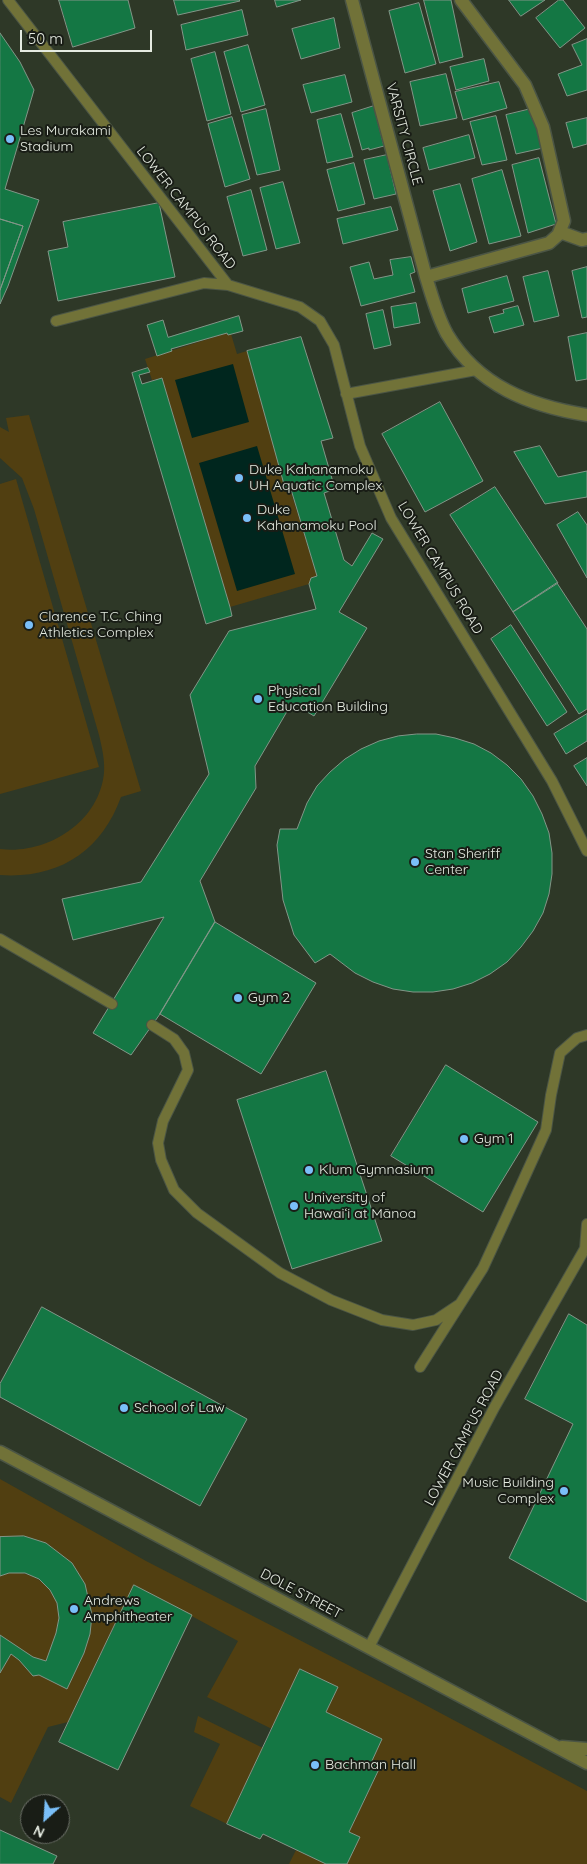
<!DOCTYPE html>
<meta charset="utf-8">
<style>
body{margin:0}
#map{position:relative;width:587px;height:1864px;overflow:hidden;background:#2e3827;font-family:Quicksand,sans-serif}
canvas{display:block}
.north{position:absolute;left:20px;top:1794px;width:50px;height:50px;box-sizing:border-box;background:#191d16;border:1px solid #6b6f67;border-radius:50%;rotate:206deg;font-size:14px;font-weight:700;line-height:20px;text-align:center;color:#e5ebe1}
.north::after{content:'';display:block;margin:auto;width:18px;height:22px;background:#7abff8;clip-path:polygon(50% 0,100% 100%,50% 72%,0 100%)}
.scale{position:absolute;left:20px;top:30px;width:132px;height:22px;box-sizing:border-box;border:2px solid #e5ebe1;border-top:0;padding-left:6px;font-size:15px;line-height:18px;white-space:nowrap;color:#e5ebe1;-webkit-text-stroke:4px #191d16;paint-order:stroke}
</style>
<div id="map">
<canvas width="587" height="1864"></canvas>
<div class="north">N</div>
<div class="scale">50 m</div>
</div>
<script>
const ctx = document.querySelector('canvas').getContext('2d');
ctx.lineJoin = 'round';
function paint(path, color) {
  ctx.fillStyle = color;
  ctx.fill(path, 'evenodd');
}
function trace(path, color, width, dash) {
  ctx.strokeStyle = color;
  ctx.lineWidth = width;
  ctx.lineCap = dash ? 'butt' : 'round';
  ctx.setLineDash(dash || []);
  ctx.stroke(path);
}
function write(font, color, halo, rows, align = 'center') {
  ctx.font = font + ' Quicksand,sans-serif';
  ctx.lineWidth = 4;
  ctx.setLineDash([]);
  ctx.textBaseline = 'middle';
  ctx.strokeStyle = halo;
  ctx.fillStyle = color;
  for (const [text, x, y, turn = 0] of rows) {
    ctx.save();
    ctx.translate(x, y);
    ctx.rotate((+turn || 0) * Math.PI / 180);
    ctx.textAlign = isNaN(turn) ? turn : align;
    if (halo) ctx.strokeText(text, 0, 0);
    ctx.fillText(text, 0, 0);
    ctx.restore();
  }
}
paint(new Path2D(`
 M227,333l4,1 6,20 10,-3 70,225 -6,2 -2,6 -79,23 -68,-229 -10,2 -7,-21z
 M29,415l112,376 -20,6c-20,55 -63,82 -121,78v-26c46,6 99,-26 104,-76 1,-13 -2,-25 -5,-38l-65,-226 -12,-31 -22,-20v-31l9,5 -3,-14z
 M16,479l83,288 -99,27v-310z
 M0,1479l146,82 268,138 173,92v73h-240l2,-32 31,-64 -9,-5 11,-24 -56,-27 12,-25 -37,-18 -29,60 -65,-32 31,-56 -104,-56 -66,137 -20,5 -37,76 -11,-6v-124l11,-19 8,6 14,16 6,-1 28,14 17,-36 6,-18 2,-20 -7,-31 -13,-21 -26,-20 -22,-7 -24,1z
 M9,1573c5,0 11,-1 16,1 20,4 36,25 34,46 -2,14 -8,28 -13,41l-13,-4 -33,-22v-59z
 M198,1716l65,32 -36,76 -37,-18 30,-62 -26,-12z
 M296,1850l30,14h-37z`), '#513f11');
paint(new Path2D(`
 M233,364l16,58 -57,16 -17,-58z
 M257,446l38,128 -58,17 -38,-128z`), '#00261e');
const building = new Path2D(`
 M59,0h69l7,28 -62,19z
 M174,0h65l1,1 -62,14z
 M275,0h26l-24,7z
 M424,0h27l12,57 -23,6z
 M509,0h36l-24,16z
 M559,0h4l22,28 -25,20 -24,-30z
 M419,3l17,61 -31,9 -16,-62z
 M242,10l6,25 -62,15 -5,-25z
 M334,18l6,30 -39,11 -9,-30z
 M0,33l20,29 14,28 -29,99 34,11 -31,86 -8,18v-14l23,-64 -23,-7z
 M587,39v51l-20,6 -9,-22 24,-9 -10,-20z
 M248,45l17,60 -24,7 -17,-60z
 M215,52l16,62 -24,7 -16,-62z
 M484,59l5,22 -33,9 -6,-23z
 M446,74l11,44 -37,8 -10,-44z
 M345,75l7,27 -41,11 -8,-28z
 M499,82l8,26 -44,12 -8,-28z
 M374,106l10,40 -15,4v-2l-7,2 -10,-37z
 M266,109l14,61 -23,5 -15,-60z
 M531,109l12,39 -27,6 -10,-39z
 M341,114l12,43 -26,6 -10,-43z
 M496,116l11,44 -25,5 -12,-43z
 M232,117l18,62 -25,8 -17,-63z
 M587,118v26l-14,4 -7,-25z
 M469,135l6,23 -46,12 -6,-22z
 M387,155l9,39 -22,5 -10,-39z
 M539,158l17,66 -28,9 -16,-68z
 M354,163l11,41 -27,7 -11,-41z
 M502,170l19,66 -32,8 -17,-65z
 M283,182l17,61 -24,6 -16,-61z
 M460,184l17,58 -27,9 -17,-60z
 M251,190l16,60 -24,6 -16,-59z
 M159,203l16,74 -117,24 -10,-50 20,-4 -5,-25z
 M391,207l7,23 -55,14 -6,-25z
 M0,219l23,7 -23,64z
 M411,257l4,15 -5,2 5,18 -54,14 -11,-39 19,-5 5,17 19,-4 -3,-15z
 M587,267v50l-5,1 -10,-47z
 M548,271l11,45 -25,6 -11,-45z
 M507,276l7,25 -46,12 -6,-24z
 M416,303l4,20 -26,5 -3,-21z
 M518,306l6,19 -30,8 -5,-16 15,-4 -1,-3z
 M383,310l8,35 -17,4 -8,-35z
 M239,316l4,15 -15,4 -1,-2 -56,16 1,2 -15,5 -10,-31 16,-5 5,17z
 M587,333v46l-11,2 -8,-44z
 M301,337l32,101 -12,3 14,48 -11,4 20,67 8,6 20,-33 11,6 -44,73 28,16 -53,88 -22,-13 -37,63 1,22 -56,93 15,41 -55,92 -29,41 -38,-22 71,-116 -91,23 -11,-41 79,-17 68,-108 -19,-79 39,-64 87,-22 -7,-25 2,-6 6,-2 -27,-90 -5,2 -38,-137z
 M148,368l2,4 -11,3 3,9 20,-6 68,229 2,9 -26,8 -74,-251z
 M440,402l43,79 -58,31 -43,-78z
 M540,446l18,31 29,-6v26l-42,7 -31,-52z
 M495,487l63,96 -45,29 -63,-97z
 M578,512l9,13v53l-30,-53z
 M557,583l30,46v80l-8,5 -66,-102z
 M511,625l56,87 -20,14 -56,-87z
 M587,714v27l-21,13 -12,-20z
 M417,734h19l19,4 19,6 17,9 16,12 14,14 12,17 9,18 7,19 3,20v21l-3,20 -6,19 -10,18 -12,16 -14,15 -17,12 -18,9 -19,6 -20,3h-20l-20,-3 -20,-7 -18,-9 -25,-19 -15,9 -21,-28 -11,-35 -6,-55 3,-16h17l10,-26 10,-17 13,-14 15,-13 16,-10 18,-8 19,-5z
 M587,758v28l-13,-20z
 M215,922l101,61 -55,91 -101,-60z
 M446,1065l92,57 -55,90 -92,-56z
 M326,1071l56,170 -90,28 -55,-169z
 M42,1307l205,112 -47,87 -200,-109v-13z
 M569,1314l18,11v277l-78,-44 64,-134 -48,-25z
 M24,1536l22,7 26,20 13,21 7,31 -2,19 -6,19 -17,36 -28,-14 -6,1 -14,-16 -8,-6 -11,19v-38l33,22 13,4 10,-28 3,-15 -2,-15 -7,-13 -11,-11 -14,-6h-16l-9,3v-39z
 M134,1585l58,30 -74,155 -59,-28z
 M300,1669l38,18 -12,25 56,27 -11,24 9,4 -31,65 11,5 -13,27h-21l-63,-30 -3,5 -33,-15z
 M0,1830l57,26 -4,8h-53z`);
paint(building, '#147744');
trace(building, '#829688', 1);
const service = new Path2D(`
 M8,0l220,285 72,22 20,14 14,24 26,101 31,72 161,263 35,70
 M56,321l148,-38 24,2
 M346,394l130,-24
 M0,939l112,65
 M152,1025l22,14 10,14 4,17 -25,51 -5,22 3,17 13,30 23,23 83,60 51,27 51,20 31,5 23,-5 24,-16
 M585,1249l2,-25
 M420,1367l63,-99 29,-63 34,-75 5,-35 9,-42 17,-15 10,-3
 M369,1647l125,-239 93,-163`);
const minor = new Path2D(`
 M352,0l74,277c6,19 11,39 21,57 31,52 83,72 140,81
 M560,232l22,8 5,-1
 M426,277l123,-34 9,-8 6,-14 -21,-94 -18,-42 -64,-85`);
const tertiary = new Path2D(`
 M0,1452l587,311
 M562,1747l25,2`);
trace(service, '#4b5545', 12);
trace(minor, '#4b5545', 15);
trace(tertiary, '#4b5545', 15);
trace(service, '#717238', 10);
trace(minor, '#717238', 12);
trace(tertiary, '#717238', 12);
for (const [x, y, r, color] of [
 [10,139,5,"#7abff8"],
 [239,478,5,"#7abff8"],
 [247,518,5,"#7abff8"],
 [29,625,5,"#7abff8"],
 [258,699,5,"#7abff8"],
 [415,862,5,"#7abff8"],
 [238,998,5,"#7abff8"],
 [464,1139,5,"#7abff8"],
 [309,1170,5,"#7abff8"],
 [294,1206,5,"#7abff8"],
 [124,1408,5,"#7abff8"],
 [564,1491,5,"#7abff8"],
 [74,1609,5,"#7abff8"],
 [315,1765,5,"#7abff8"]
]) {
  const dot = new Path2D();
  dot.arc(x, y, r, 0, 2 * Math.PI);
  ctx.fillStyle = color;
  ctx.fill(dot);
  trace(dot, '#191d16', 2);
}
write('14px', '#e5ebe1', '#191d16', [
 ["Les Murakami",20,131],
 ["Stadium",20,147],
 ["Duke Kahanamoku",249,470],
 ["UH Aquatic Complex",249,486],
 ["Duke",257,510],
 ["Kahanamoku Pool",257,526],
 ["Clarence T.C. Ching",39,617],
 ["Athletics Complex",39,633],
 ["Physical",268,691],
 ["Education Building",268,707],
 ["Stan Sheriff",425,854],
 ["Center",425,870],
 ["Gym 2",248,998],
 ["Gym 1",474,1139],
 ["Klum Gymnasium",319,1170],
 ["University of",304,1198],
 ["Hawaiʻi at Mānoa",304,1214],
 ["School of Law",134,1408],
 ["Music Building",554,1483,"right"],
 ["Complex",554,1499,"right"],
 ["Andrews",84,1601],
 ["Amphitheater",84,1617],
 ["Bachman Hall",325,1765]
], 'left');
write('14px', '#e5ebe1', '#191d16', [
 ["VARSITY CIRCLE",404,134,75],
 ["LOWER CAMPUS ROAD",186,208,52],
 ["LOWER CAMPUS ROAD",440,568,59],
 ["LOWER CAMPUS ROAD",464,1438,-62],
 ["DOLE STREET",301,1594,28]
]);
</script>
